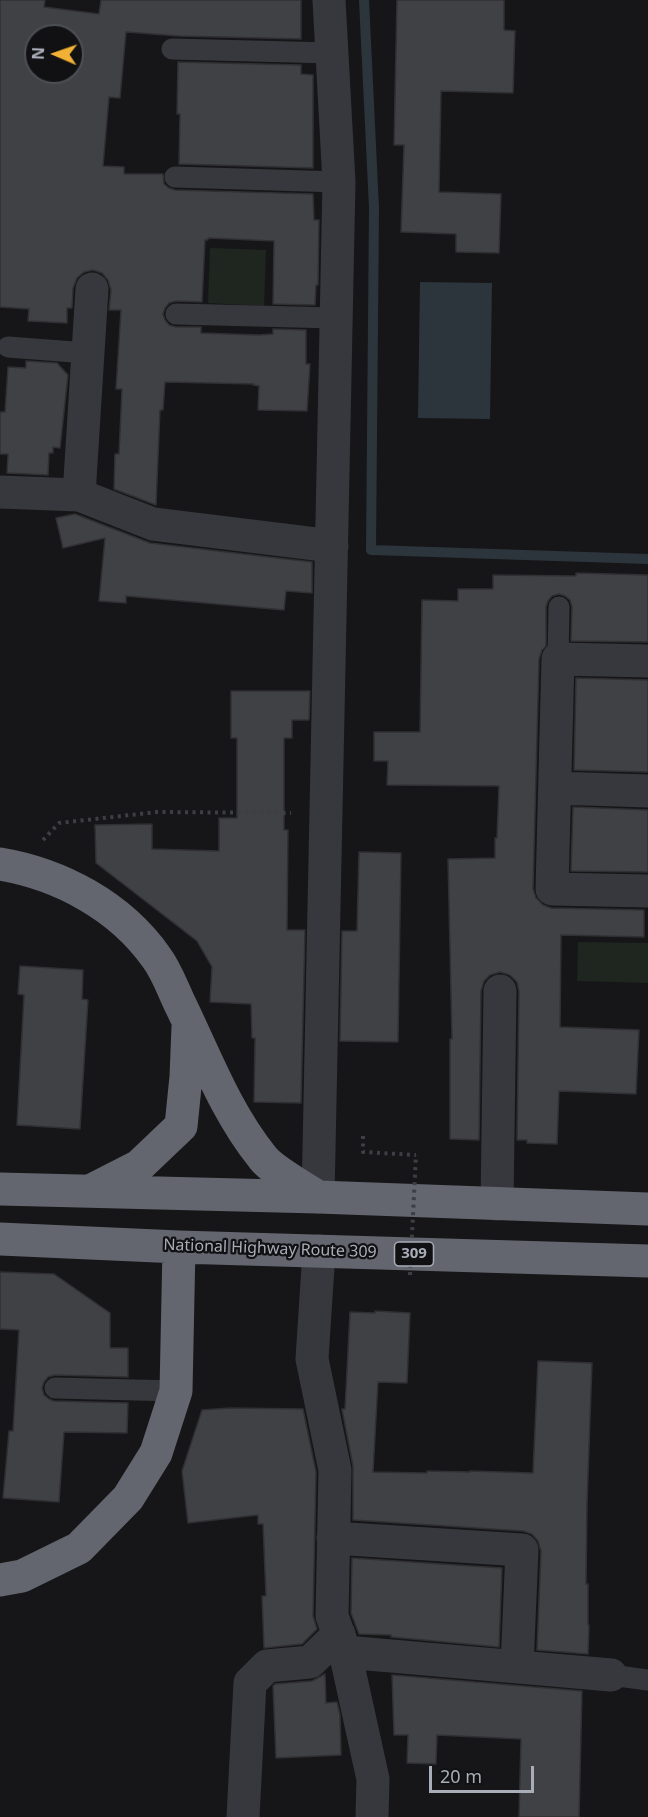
<!DOCTYPE html>
<style>
body{margin:0}
#map{position:relative;width:648px;height:1817px;overflow:hidden;background:#161618;font-family:"Noto Sans",sans-serif}
canvas{display:block}
.north{position:absolute;left:24px;top:24px;width:60px;height:60px;box-sizing:border-box;background:#111113;border:2px solid #4d4f55;border-radius:50%;rotate:272deg;font-size:16px;font-weight:700;line-height:24px;text-align:center;color:#a8adb8}
.north::after{content:'';display:block;margin:auto;width:21px;height:27px;background:#f2b134;clip-path:polygon(50% 0,100% 100%,50% 72%,0 100%)}
.scale{position:absolute;left:429px;top:1766px;width:105px;height:27px;box-sizing:border-box;border:3px solid #a8adb8;border-top:0;padding-left:8px;font-size:18px;line-height:21px;white-space:nowrap;color:#a8adb8;-webkit-text-stroke:4px #111113;paint-order:stroke}
</style>
<div id="map">
<canvas width="648" height="1817"></canvas>
<div class="north">N</div>
<div class="scale">20 m</div>
</div>
<script>
const ctx = document.querySelector('canvas').getContext('2d');
ctx.lineJoin = 'round';
function paint(path, color) {
  ctx.fillStyle = color;
  ctx.fill(path, 'evenodd');
}
function trace(path, color, width, dash) {
  ctx.strokeStyle = color;
  ctx.lineWidth = width;
  ctx.lineCap = dash ? 'butt' : 'round';
  ctx.setLineDash(dash || []);
  ctx.stroke(path);
}
function write(font, color, halo, rows, align = 'center') {
  ctx.font = font + ' "Noto Sans",sans-serif';
  ctx.lineWidth = 4.5;
  ctx.setLineDash([]);
  ctx.textBaseline = 'middle';
  ctx.strokeStyle = halo;
  ctx.fillStyle = color;
  for (const [text, x, y, turn = 0] of rows) {
    ctx.save();
    ctx.translate(x, y);
    ctx.rotate((+turn || 0) * Math.PI / 180);
    ctx.textAlign = isNaN(turn) ? turn : align;
    if (halo) ctx.strokeText(text, 0, 0);
    ctx.fillText(text, 0, 0);
    ctx.restore();
  }
}
paint(new Path2D(`
 M210,248l56,2 -2,56 -56,-3z
 M578,942l70,1v40l-71,-2z`), '#1e261f');
paint(new Path2D(`
 M420,282l72,1 -2,136 -72,-1z`), '#2c353c');
trace(new Path2D(`
 M364,0l10,208 -3,342 277,9`), '#2c353c', 10);
const building = new Path2D(`
 M0,0h45l-1,7 55,7 2,-14h200v39l-122,-3 -53,-4 -6,66 -11,-1 -6,69 21,1v7h39l1,10 5,4 6,2 138,4 1,26h5l-1,65h-2l-1,20 -42,-1 1,-63 -66,-3v2h-3l-3,62 -26,-1 -7,2 -4,5 -2,6 2,6 4,5 7,2h25v6l58,2 14,-1v-5l33,1v34h4l-3,47 -49,-1 1,-24 -6,-1 1,-1 -89,-2 -2,28h-3l-4,95 -42,-16 1,-35h4l3,-65h-6l5,-79h-12l2,-20 -3,-10 -6,-7 -9,-3 -9,2 -7,6 -4,10 -1,20h-5v15l-39,-2 1,-12 -29,-2zM36,36h36v36h-36z
 M397,0h107v30l11,1 -2,62 -72,-2 -2,101 62,2 -2,59 -43,-1v-18l-55,-2 3,-87h-10z
 M178,62l123,3v9l12,1v93l-134,-4 1,-50h-3z
 M26,361l31,2 11,12 -8,73 -7,-1v6h-4l-1,22 -41,-2 1,-19h-8v-42h5l3,-45 18,1z
 M75,514l75,29 162,19v31l-26,-2 -2,19 -158,-14v7l-27,-2 6,-63 -42,10 -7,-30z
 M576,573l72,2v67l-77,-1 1,-34 -2,-7 -5,-4 -6,-2 -7,2 -4,5 -2,6v39l-4,4 -3,9 -6,230 3,9 7,7 8,3 93,2v27l-83,-2 -1,92 79,3 -3,64 -77,-3 -2,53 -30,-1v-3h-10l2,-149 -2,-9 -7,-7 -10,-3 -10,3 -6,6 -3,10 -2,149 -29,-1v-100h2l-4,-180 47,-1v-20h2l2,-52 -112,-1 1,-24h-14v-29h46l2,-132 36,1v-12h35v-14l83,1z
 M576,678l72,2v92l-74,-2z
 M231,691h79l-1,29h-17v18h-8v92h4l-1,100h18l-4,173 -47,-1 1,-64h-3l-1,-34 -41,-2 2,-35 -15,-26 -101,-78 -1,-38 57,-1v25l67,2v-33h18v-80h-6z
 M573,807l75,3v62l-77,-1z
 M359,852l42,1 -3,189 -58,-1 2,-110h15z
 M20,966l63,4 -1,29 6,1 -8,129 -63,-4 7,-130 -6,-1z
 M0,1272l54,2 56,39v35h18v29l-73,-2 -7,2 -4,5 -2,6 2,7 5,4 5,2 74,2 -1,30 -63,-1 -5,70 -56,-4 6,-67h4l6,-101 -19,-1z
 M375,1311l35,2 -3,70 -29,-1 -5,90 54,1v-2l43,1v-1l63,2 5,-112 54,2 -5,141 -1,80h2v41h1l-1,29 -51,-4 4,-99 -3,-10 -6,-7 -9,-3 -170,-11v-54l-11,-57h3l5,-97 25,1z
 M230,1408l73,1 13,63 -3,144 4,13 -15,15 -38,4 -2,-52h4l-3,-72h-5v-9l-70,8 -6,-52 20,-61z
 M352,1558l150,10 -3,79 -108,-10v-2l-32,-1 -8,-21z
 M325,1674l1,29 11,-1 3,13 1,40 -65,3 -3,-72 2,-2 37,-3z
 M392,1675l190,16 -3,126h-60l2,-78 -84,-4 -1,29 -29,-1 1,-28h-14z`);
paint(building, '#404145');
trace(building, '#303034', 1.5);
trace(new Path2D(`
 M43,840l16,-17 98,-11 134,1
 M363,1136v16l53,3`), '#3d3f44', 4, [3, 4.5]);
trace(new Path2D(`
 M172,49l160,4
 M175,177l164,5
 M176,314l159,4
 M8,347l79,6
 M558,659l1,-52
 M55,1388l121,3
 M611,1675l37,5`), '#37383d', 21);
trace(new Path2D(`
 M0,492l79,3 74,29 179,22
 M79,495l13,-206
 M648,661l-90,-2 -6,230 96,2
 M555,788l93,3
 M318,1197l21,-1015 -10,-182
 M497,1204l3,-213
 M319,1251l-7,108 23,111 -3,146 13,36 28,127 -1,38
 M333,1538l189,12 -5,117
 M345,1652l266,23
 M243,1817l7,-134 17,-17 43,-4 29,-28`), '#37383d', 33);
trace(new Path2D(`
 M0,864c60,10 120,42 156,93 10,13 16,30 23,45 26,53 46,109 84,156 8,11 41,30 55,39
 M0,1189l318,8 330,12
 M92,1190l47,-24 42,-40 5,-49 2,-50
 M0,1239l179,8 469,14
 M0,1580l22,-4 57,-28 49,-50 28,-45 20,-62 3,-144`), '#63666e', 33);
trace(new Path2D(`
 M410,1275l6,-120`), '#3d3f44', 4, [3, 4.5]);
for (const [x, y, w] of [
 [414,1254,39]
]) {
  const box = new Path2D();
  box.roundRect(x - w / 2, y - 12, w, 24, 4.5);
  ctx.fillStyle = '#111113';
  ctx.fill(box);
  trace(box, '#a8adb8', 1.5);
}
write('bold 15px', '#a8adb8', null, [
 ["309",414,1254]
]);
write('16px', '#a8adb8', '#111113', [
 ["National Highway Route 309",270,1249,2]
]);
</script>
